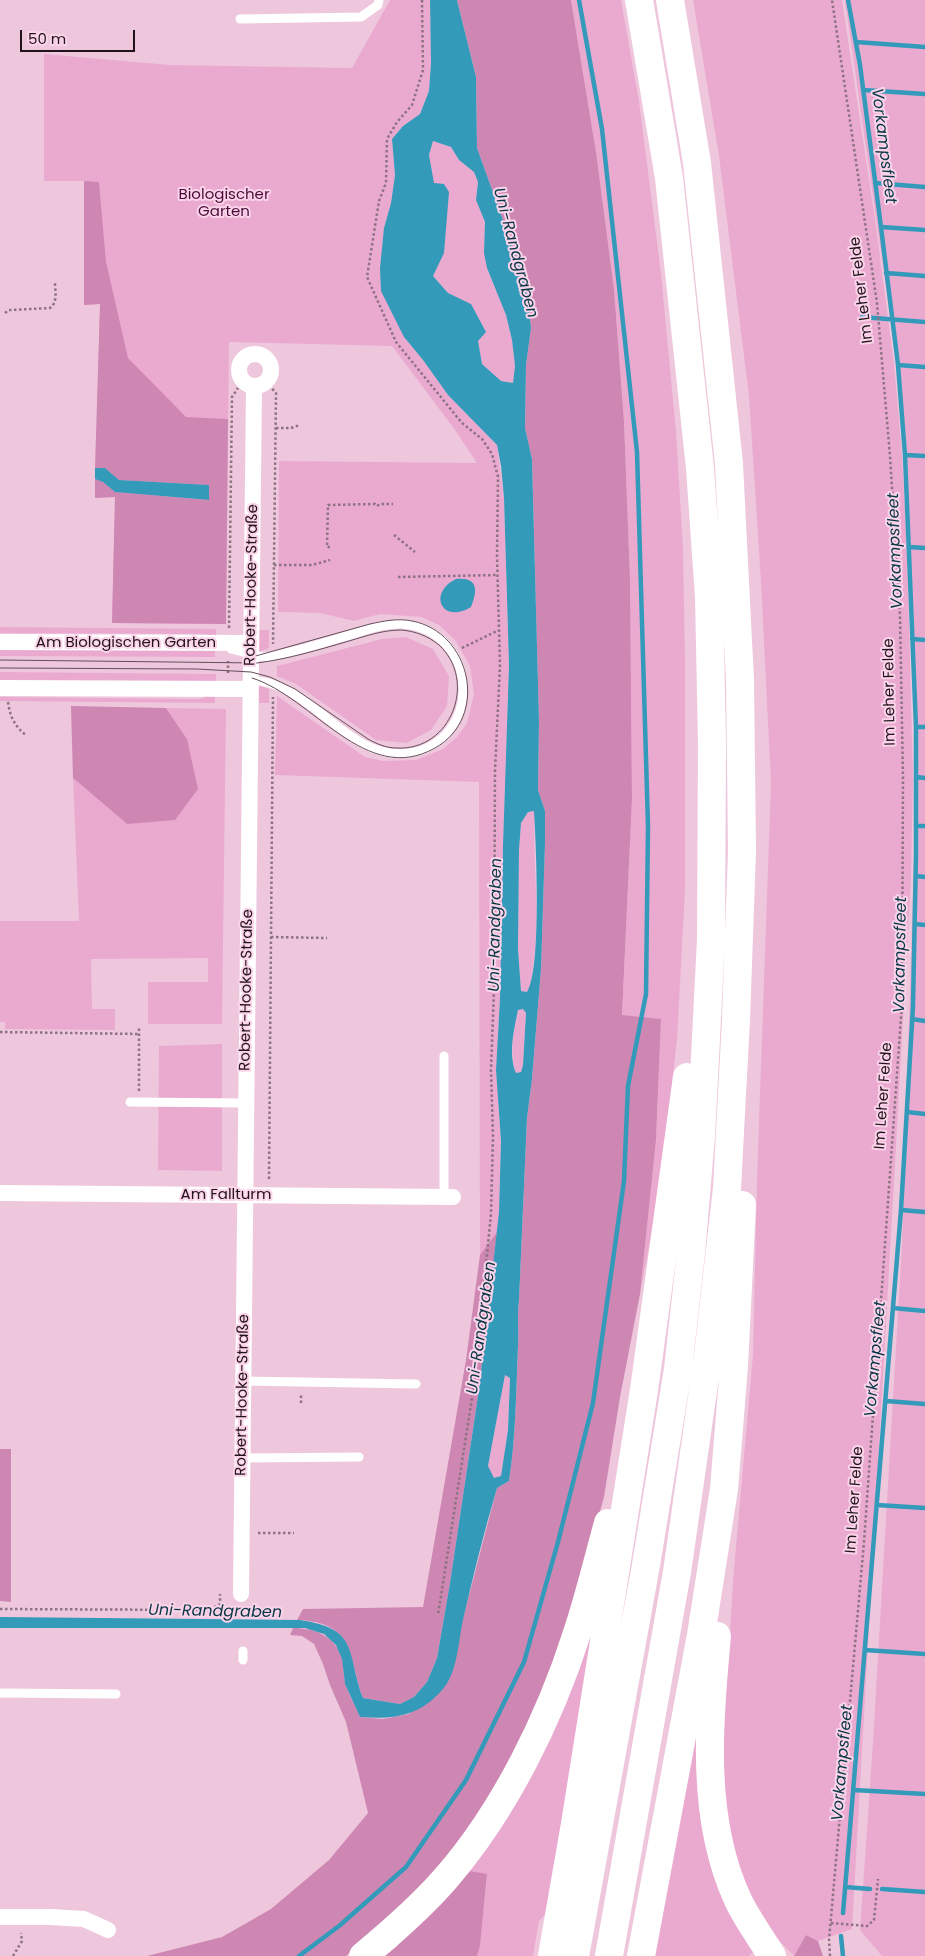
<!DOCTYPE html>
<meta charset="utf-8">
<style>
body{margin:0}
#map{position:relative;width:925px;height:1956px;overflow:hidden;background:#eec7dd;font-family:Poppins,sans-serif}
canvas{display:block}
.scale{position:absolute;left:20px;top:30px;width:115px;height:22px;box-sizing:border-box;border:2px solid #21131b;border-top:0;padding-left:6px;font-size:15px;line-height:18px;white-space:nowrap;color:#21131b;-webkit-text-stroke:4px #fbd4ea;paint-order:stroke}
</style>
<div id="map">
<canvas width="925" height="1956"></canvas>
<div class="scale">50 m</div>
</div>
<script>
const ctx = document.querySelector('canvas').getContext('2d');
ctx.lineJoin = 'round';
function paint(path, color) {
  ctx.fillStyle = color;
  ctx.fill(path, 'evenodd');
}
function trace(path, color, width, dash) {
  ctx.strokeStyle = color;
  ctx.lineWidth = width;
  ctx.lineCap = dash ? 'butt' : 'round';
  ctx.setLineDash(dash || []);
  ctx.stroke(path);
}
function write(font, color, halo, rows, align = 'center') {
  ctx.font = font + ' Poppins,sans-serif';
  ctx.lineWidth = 4;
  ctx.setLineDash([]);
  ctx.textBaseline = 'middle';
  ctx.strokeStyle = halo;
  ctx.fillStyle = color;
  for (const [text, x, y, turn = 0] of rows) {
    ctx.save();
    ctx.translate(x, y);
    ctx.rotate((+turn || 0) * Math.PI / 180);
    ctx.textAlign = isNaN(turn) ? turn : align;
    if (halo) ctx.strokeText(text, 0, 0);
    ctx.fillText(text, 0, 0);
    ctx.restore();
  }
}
paint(new Path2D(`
 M390,0h40l1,63 -2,28 -9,23 -17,12 -11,13 3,36 -4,28 -7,25 20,109 19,23 25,35 49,50 7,53 5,167 -6,180 -3,153 -4,72 5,71 -2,70 -2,21 -17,23 -1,-473 -204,-7 2,-79 88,61 18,4 33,-1 27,-11 14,-12 10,-14 7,-29 -4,-28 -15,-26 -16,-15 -18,-8 -41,-3 -26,7 -34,-8 -42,-1 1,-151 198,2 -22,-33 -63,-84 -163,-4 -3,282 -114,-1 3,-126 -20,1 5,-194 -16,1v-124h-40v-127l126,11 182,3z
 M571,0h50l18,101 22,172 15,159 7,116 2,113v230l-8,148 -16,144 -21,111 16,-154 5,-121 -39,-3 10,-217 -2,-220 -6,-158 -10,-132 -18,-137z
 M693,0h149l34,226 18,138 8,91 5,92 6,230 -2,101 -59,1051 -34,12 -12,-6 -12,21 -29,-30 -25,-51 -9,-31 -10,-63 12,-200 20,-227 4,-174 14,-397 -10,-201 -12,-186 -30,-240z
 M845,0h80v1956h-43l-22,-26 13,-188 29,-498 14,-446 -9,-347 -5,-50z
 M433,141l18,6 8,13 15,12 4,10 -2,18 9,22 2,46 19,47 6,25 3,26 -2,17 -12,-2 -19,-17 -11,-60 -23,-11 -15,-17 11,-24 -15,-97z
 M0,627l216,2v9h-10v-4h-6l-200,-1z
 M259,630h10v18l-10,4z
 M406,637l27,12 16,27 -2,30 -16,24 -24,13 -31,-3 -80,-56 -19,-8v-10l105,-27z
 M0,647l215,2v8l-215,-1z
 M0,672l216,2v8l-216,-1z
 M259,685l10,4v14h-10z
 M204,693h11v10l-215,-2v-4l197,2 7,-1z
 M166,708l60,1 -4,315h-74v-42h60v-24l-117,1 1,50h23v21l-110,-1v-7h-5v-101h79l-6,-143 54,46 60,-85z
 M535,811c-3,52 6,104 -2,155 -1,9 -1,19 -6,26l-6,-1 -3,-42 1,-99 2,-27 7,-11z
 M523,1009l3,4 -3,52 -2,7 -5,1c-7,-19 -2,-43 2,-63z
 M222,1044v127l-64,-1 1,-124z
 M505,1375l5,2 -2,53 -7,46 -8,3 -5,-13z
 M614,1524l-68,389 -7,8 -6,35h-56l3,-10 7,-71 -17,-4 29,-46z
 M706,1634l-3,105 54,209 -8,8h-98z`), '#eaaad0');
paint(new Path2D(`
 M457,0h114l25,152 18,137 10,132 6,158 2,220 -10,216 39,4 -5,121 -16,154 -20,103 -16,100 -31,111 -38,106 -52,104 -88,99 -49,39h-199l75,-19 49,-28 58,-49 39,-47 -22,-91 -16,-37 -7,-21 -9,-20 -12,-8 -12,-1 3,-7c22,0 42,8 49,30 2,9 1,19 4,27 3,11 10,21 14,32l23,2 26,-5 45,-47 8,-45 35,-134 12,-7c7,-45 7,-90 9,-135 1,-15 -1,-31 1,-46l8,-182 5,-39 9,-110 4,-125v-33l-7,-21 1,-69 -7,-262 -7,-31 1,-63 5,-37 -6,-47 -48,-133 -1,-71z
 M84,181l15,1 7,80 22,96 58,59 42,2 -2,205 -114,-1 3,-126 -20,1v-19l8,3 12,10 93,8 1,-15 -90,-5 -14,-12h-10l5,-164 -16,1z
 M71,706l95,2 21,31 11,50 -23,31 -48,4 -54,-46z
 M497,1232l-18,157 -29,194 -13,75 -10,24 -13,15 -14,7 -37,-6c-15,-42 -8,-76 -66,-78l6,-11 120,-2 43,-247 14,-105z
 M0,1449h11v153l-11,-1z
 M470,1871l17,3 -7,72 -3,10h-92l11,-9z
 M806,1935l12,6 5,15h-29z`), '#ce87b2');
paint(new Path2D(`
 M430,0h27l19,77 1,71 48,133 6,47 -5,37 -1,63 7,31 7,262 -1,69 7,21v33l-4,125 -9,110 -5,39 -8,182c-2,15 0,31 -1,46 -2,45 -2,90 -9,135l-12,7c-13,44 -24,88 -34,132 -5,22 -5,51 -20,69 -23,27 -49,31 -83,28l-15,-33 -3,-25 -6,-14 -12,-11 -19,-6h-305v-11l300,3c60,9 46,32 63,78l37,6 14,-7 13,-15 10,-24 13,-75 29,-194 20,-177 2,-71 -5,-71 4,-72 3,-153 6,-180 -5,-167 -3,-32 -4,-21 -49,-50 -25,-35 -19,-23 -23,-46 -1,-23 4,-40 7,-25 4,-28 -3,-36 11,-13 17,-12 9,-23 2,-28zM433,141l18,6 8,13 15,12 4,10 -2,18 9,22 -1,31 3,15 19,47 6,25 3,26 -2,17 -12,-2 -19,-17 -4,-23 8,-9 -15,-28 -23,-11 -15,-17 11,-23 5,-61 -5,-8 -10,-1 -5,-28zM534,811c2,32 8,159 -7,181l-6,-1 -3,-42 1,-99 2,-27 7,-11zM523,1009l3,4 -3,52 -2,7 -5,1c-8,-19 -2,-43 2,-63zM505,1375l5,3 -2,52 -7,46 -7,2 -6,-12z
 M95,468h10l14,12 90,5v15l-94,-8 -12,-10 -8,-3z
 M456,579c22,-2 22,11 15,28 -29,18 -44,-14 -15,-28z`), '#339aba');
trace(new Path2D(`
 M856,42l69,5
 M863,90l62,4
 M875,183l50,4
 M881,227l44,3
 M886,273l39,3
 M862,317l63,5
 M898,365l27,2
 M905,455l20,1
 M909,547l16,1
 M912,639l13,1
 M916,727h9
 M916,777l9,1
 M916,826h9
 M916,876l9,1
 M915,924l10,1
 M912,1019l13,2
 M907,1112l18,2
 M901,1210l24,2
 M893,1308l32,3
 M886,1401l39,3
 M877,1505l48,3
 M865,1650l60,4
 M854,1790l71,4
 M845,1887l25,2
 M882,1889l43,3
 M843,1913l58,-703 12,-204 3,-152v-127l-11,-272 -7,-90 -17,-138 -21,-162 -12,-65
 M841,1936l2,20
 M299,1956l40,-30 67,-59 60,-87 58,-118 34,-120 35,-139 31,-222 4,-95 18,-92 2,-168 -11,-374 -35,-323 -23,-129`), '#339aba', 4.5);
trace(new Path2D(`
 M422,0l1,70 -11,35 -15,17 -10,17 -1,44 -7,18 -12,76 29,65 66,81 20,16 10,15 6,23 -1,80 3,108 -5,106 -1,218 -3,81 2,66 -2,78 -17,171 -36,230
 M5,313l4,-3 41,-2c8,-6 5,-16 5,-26
 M269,385l7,8 -3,251
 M276,428h15l9,-3
 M394,535l21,17
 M330,547h-3l1,-42 47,-1 2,2 3,-2h13
 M274,565h38l18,-5
 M398,577l99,-2
 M229,628l3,-231 6,-9
 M462,648l37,-18
 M228,673v-12
 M8,702c2,15 7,25 19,34
 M271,937l56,1
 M0,1032l139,2
 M139,1091v-63
 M269,1179l4,-482
 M301,1403v-9
 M258,1533h36
 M0,1609l210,1 10,-6v-10
 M831,1923l36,3 7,-6 4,-41
 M13,1956l9,-15 -1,-8
 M830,1956l-1,-16 35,-398 38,-539 1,-224 -3,-164 -10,-159 -13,-153 -45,-303`), '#8d7281', 2.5, [2.5, 2.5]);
trace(new Path2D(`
 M240,19l121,-2 17,-12 1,-5
 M231,649l32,8 10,-1c24,-5 47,-12 70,-19 21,-6 45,-16 67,-12 71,13 71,117 -1,128 -63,10 -100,-77 -162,-72
 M130,1102l116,1
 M444,1196v-140
 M243,1381l173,3
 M242,1458l117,-1
 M243,1651v9
 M0,1693l116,1`), '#fff', 9);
trace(new Path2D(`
 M239 370a16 16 0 1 1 32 0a16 16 0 1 1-32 0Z
 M0,642l251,1
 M0,688l250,1
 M0,1193l453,4
 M241,1594l13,-1208
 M0,1917h51l33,2 24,11`), '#fff', 16);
trace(new Path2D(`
 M717,1636c-8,87 -17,182 21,264 9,19 23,38 34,56
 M363,1956c29,-24 58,-49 83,-78 59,-68 104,-160 131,-245 12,-36 21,-74 31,-110
 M552,1956l23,-132 69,-434 43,-313
 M575,1956l71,-391 32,-196 13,-116 10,-117 10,-197 1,-196 -3,-146 -9,-129 -31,-290 -30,-178
 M609,1956l68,-384 31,-216 19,-168 9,-168 6,-169 -2,-171 -11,-216 -32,-301 -27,-163
 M641,1956l60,-321 23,-146 10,-123 8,-161`), '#fff', 28);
trace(new Path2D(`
 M0,660l257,3c31,-4 61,-13 92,-22 17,-5 34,-11 52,-11 14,1 27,6 38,15 39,36 12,106 -42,103 -11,0 -20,-4 -29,-9l-73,-50 -25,-12 -19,-5 -54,-3 -197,-1
 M252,678c61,19 114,109 183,70 55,-31 36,-116 -23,-127 -14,-3 -28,0 -42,3l-118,33`), '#654e5b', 1);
write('15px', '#4a0a37', '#fbd4ea', [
 ["Biologischer",224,195],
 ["Garten",224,212]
]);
write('15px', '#21131b', '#fbd4ea', [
 ["Im Leher Felde",862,290,-97],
 ["Robert-Hooke-Straße",252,585,-89],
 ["Am Biologischen Garten",126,643],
 ["Im Leher Felde",890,692,-91],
 ["Robert-Hooke-Straße",247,990,-89],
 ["Im Leher Felde",884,1096,-86],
 ["Am Fallturm",226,1195],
 ["Robert-Hooke-Straße",243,1395,-89],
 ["Im Leher Felde",855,1500,-86]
]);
write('italic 16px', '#083745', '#fbd4ea', [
 ["Vorkampsfleet",883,146,83],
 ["Uni-Randgraben",515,253,75],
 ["Vorkampsfleet",896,551,-92],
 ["Uni-Randgraben",496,925,-89],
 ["Vorkampsfleet",901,955,-89],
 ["Uni-Randgraben",482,1328,-82],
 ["Vorkampsfleet",876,1359,-85],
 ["Uni-Randgraben",215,1612,1],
 ["Vorkampsfleet",843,1763,-85]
]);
</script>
